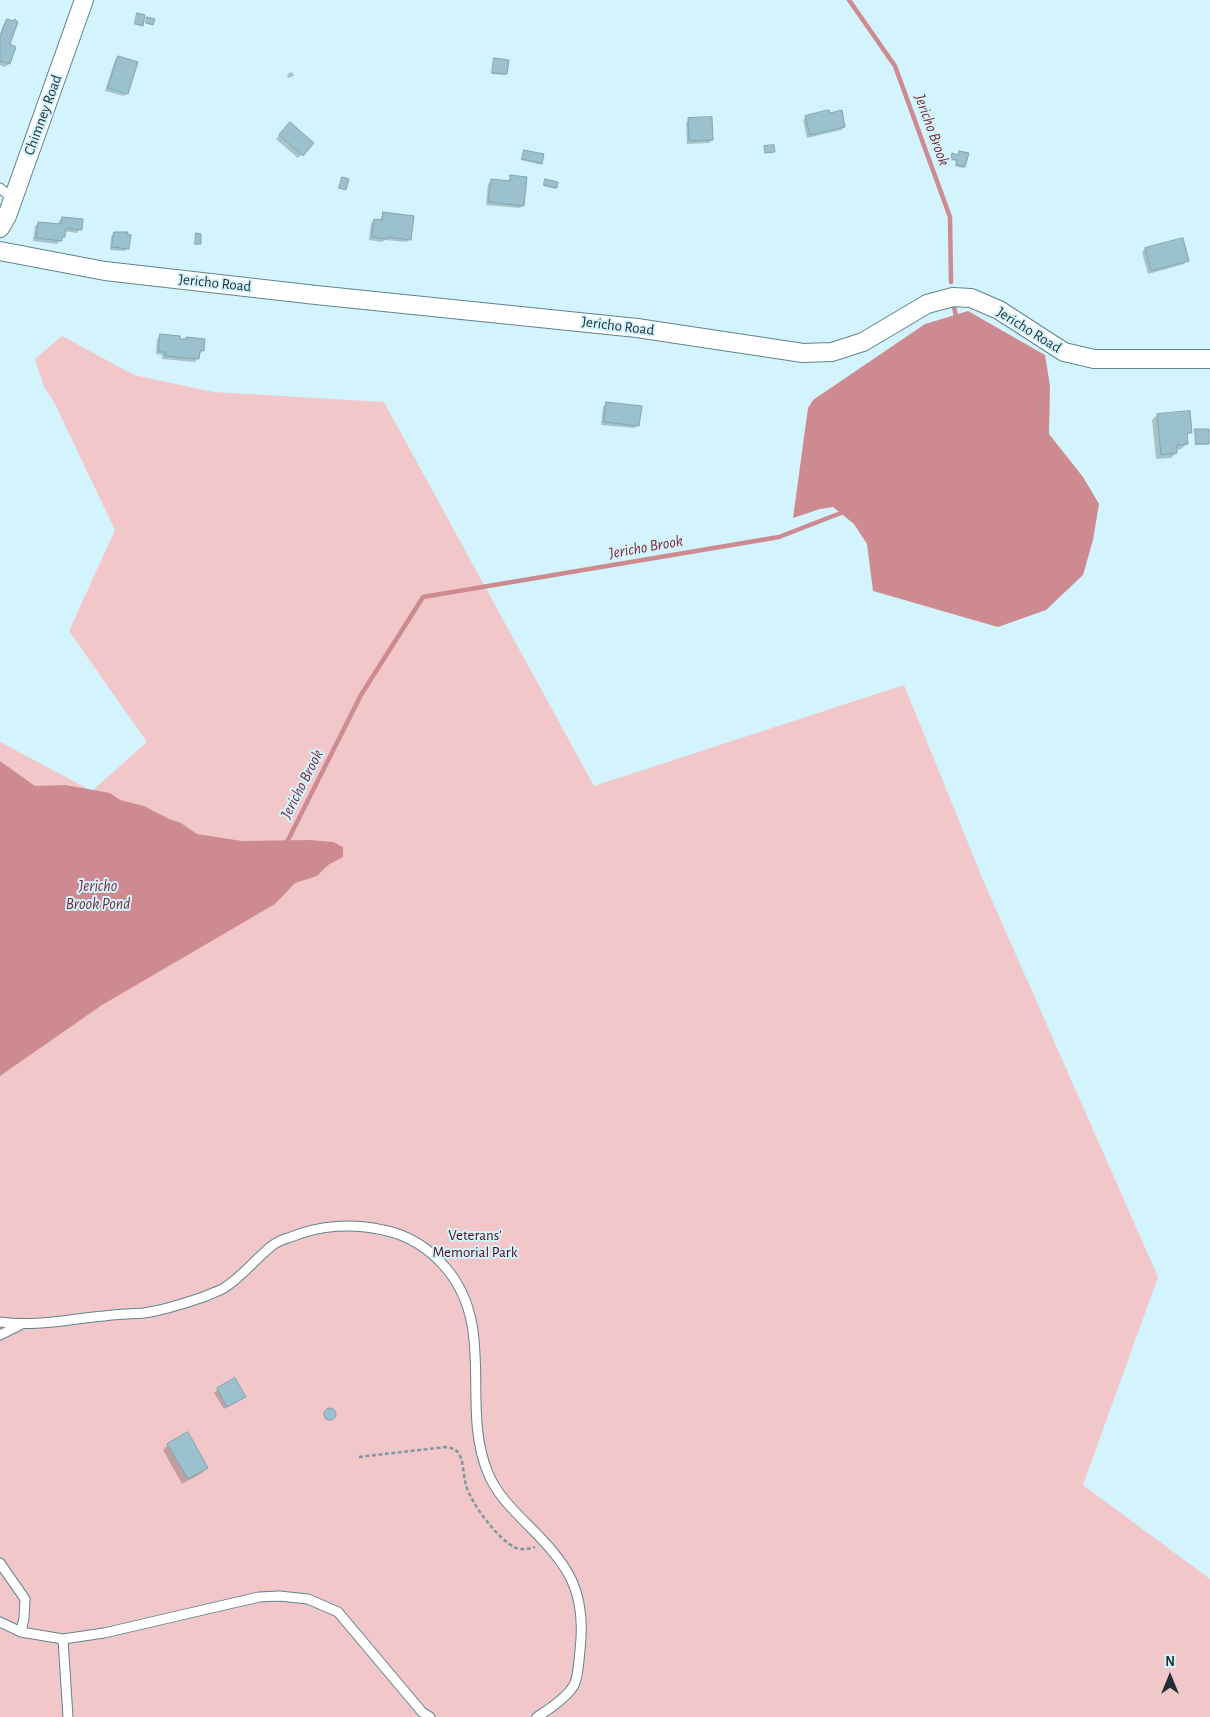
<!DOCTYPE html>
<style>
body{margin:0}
#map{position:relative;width:1210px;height:1717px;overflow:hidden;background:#d3f3fd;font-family:"Alegreya Sans",sans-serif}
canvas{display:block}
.north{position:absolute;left:1145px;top:1652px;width:50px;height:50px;-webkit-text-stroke:4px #d3f3fd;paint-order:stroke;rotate:0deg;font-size:14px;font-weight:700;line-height:20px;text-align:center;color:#1f2f34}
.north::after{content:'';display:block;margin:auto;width:18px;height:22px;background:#1f2f34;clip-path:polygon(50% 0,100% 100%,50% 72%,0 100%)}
</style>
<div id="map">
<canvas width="1210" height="1717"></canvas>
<div class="north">N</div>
</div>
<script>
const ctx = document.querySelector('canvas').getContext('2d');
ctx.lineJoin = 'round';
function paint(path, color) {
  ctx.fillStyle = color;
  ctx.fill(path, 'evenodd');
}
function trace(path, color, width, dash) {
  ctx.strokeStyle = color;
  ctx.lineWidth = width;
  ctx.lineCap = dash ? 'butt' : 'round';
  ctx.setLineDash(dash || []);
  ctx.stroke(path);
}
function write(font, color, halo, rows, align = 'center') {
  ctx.font = font + ' "Alegreya Sans",sans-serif';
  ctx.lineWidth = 4;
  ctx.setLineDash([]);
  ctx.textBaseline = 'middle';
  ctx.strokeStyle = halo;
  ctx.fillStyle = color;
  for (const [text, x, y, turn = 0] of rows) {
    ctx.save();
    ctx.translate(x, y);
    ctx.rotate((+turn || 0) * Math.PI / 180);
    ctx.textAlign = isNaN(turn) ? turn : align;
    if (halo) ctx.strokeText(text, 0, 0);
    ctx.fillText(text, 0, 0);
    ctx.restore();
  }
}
paint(new Path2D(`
 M62,336l72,39 79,17 171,10 210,384 310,-101 79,195 175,397 -75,208 127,94v138h-1210v-975l92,49 55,-49 -78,-111 46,-101 -61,-128 -10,-15 -9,-28z`), '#f2c7ca');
paint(new Path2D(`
 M968,311l77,44 5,31 -1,48 34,43 16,27 -6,36 -10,35 -37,35 -48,17 -125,-36 -6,-47 -13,-20 -21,-17 -13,2 -27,9 15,-110 5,-8 112,-76z
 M0,761l35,25 30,-1 45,8 10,7 24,6 25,13 12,4 16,11 45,7 68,-1 23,2 10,5v10l-15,8 -11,11 -22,7 -20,21 -173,101 -102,71z`), '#cd8b91');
paint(new Path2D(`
 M7,20l2,44 -4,3 -5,-2v-31l4,-11z
 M118,57l9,36 -3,3 -19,-5 10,-31z
 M495,60l11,14 -1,1 -13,-1z
 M292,72l2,4 -6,2 -1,-4z
 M806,117l38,10 -3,3 -34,8 -4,-18z
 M689,119l23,21 -3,3 -22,1 -1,-21z
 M290,123l22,20 -14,15 -22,-19z
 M525,151l16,12 -1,1 -19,-4z
 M959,152l5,15 -1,1 -8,-2 1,-5 -5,-1 2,-5 4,1z
 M511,177l12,28 -3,3 -34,-3 2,-21 3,-3 16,1z
 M545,180l11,7 -1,2 -12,-3z
 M384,213l26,26 -3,3 -22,-2 -3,2 -13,-2 2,-17 3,-3 6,1 1,-4z
 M62,218l18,11 -3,4 -13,-2v5l-7,8 -24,-3 2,-15 3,-3 20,2 1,-4z
 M114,233l14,15 -3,3 -15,-1 1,-13z
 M1145,249l42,12 -3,3 -36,10 -6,-22z
 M160,335l19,5 24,10 -8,12 -33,-3v-4l-6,-1 1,-15z
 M607,403l31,22 -3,3 -34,-3 2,-18z
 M1189,413l1,19 -4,4 1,8 -6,5 -5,1v3l-5,5 -15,1 -4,-39 5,-5z
 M1195,430l13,13 -1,2h-12z
 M218,1389l26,8 -20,12 -10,-16z
 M323.5 1415a5.5 5.5 0 1 1 11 0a5.5 5.5 0 1 1-11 0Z
 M168,1445l39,22 -5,6 -20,11 -19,-34z`), '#0003');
trace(new Path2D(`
 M849,0l46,66 55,151 1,65
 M954,307l3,13
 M288,840l73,-145 62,-98 356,-60 67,-26`), '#cd8b91', 4.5);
const building = new Path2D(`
 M137,13l8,2 -2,11 -8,-2z
 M147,17l8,2 -2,6 -7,-2z
 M7,19l7,2 1,-2 3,3 -8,22 6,3 -6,17 -10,-3v-24z
 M118,56l20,6 -10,32 -20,-6z
 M494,58l15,2 -2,14 -15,-1z
 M829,110l1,3 12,-3 3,17 -35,8 -5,-19z
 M712,117l1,23 -24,1 -1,-23z
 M290,122l24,21 -11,13 -24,-21z
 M774,145l1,7 -10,1 -1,-7z
 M524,150l20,4 -2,10 -20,-5z
 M959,151l10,2 -4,14 -9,-2 1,-5 -6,-1 1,-6 6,2z
 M510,175l17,2 -3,29 -36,-4 3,-23 19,2z
 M342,177l7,2 -3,11 -7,-2z
 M545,179l13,3 -1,6 -13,-3z
 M383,212l31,4 -3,24 -24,-3v2l-15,-2 2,-18 8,1z
 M62,217l21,2 -1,11 -16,-2 -1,9h-3v4l-26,-3 2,-16 23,2z
 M114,232h14l-1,2 4,1 -2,14 -17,-2z
 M196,233l5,1v10h-6z
 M1183,238l6,23 -38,10 -6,-23z
 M160,334l20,2v3h6v-2l19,2 -1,12 -4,-1 -1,9 -34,-3v-4h-6z
 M606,402l36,4 -3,20 -35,-4z
 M1190,411l2,22h-5l1,11 -11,1v8l-16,2 -4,-41z
 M1195,429h14v15h-13z
 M235,1378l11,19 -19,10 -10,-19z
 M324 1414a6 6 0 1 1 12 0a6 6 0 1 1-12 0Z
 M188,1432l20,36 -20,11 -21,-35z`);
paint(building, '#9ac1cd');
trace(building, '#80a6b2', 1);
const service = new Path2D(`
 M0,188l13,11
 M0,1322c36,5 68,-3 104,-6 13,-2 26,-2 40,-3 21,-3 42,-10 62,-17 6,-3 13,-5 18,-8 18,-11 32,-30 49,-43 5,-4 11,-6 18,-8 29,-12 62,-14 92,-7 26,5 46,18 63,38 51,60 14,138 42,205 8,20 24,36 39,51 41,41 60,66 53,126 -1,9 -2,28 -6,35 -6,11 -26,25 -37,32
 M0,1335l20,-10
 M0,1563l25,36 -1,19 -3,14
 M0,1622l21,10 42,7 41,-6 155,-36 20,-1 29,3 30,13 84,100 8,5
 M63,1639l5,78`);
const minor = new Path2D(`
 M0,228l7,-12 77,-216
 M0,251l105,20 211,24 321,33 166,25 29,-1 31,-10 64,-38 26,-7 18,1 28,12 65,42 30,7h116`);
trace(service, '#5f848f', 11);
trace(minor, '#5f848f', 20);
trace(new Path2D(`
 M359,1457l87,-10c6,1 10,2 13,7 5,8 4,21 7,31 5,18 32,55 50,63 5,2 13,1 19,-1`), '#7f989f', 2.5, [4, 2.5]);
trace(service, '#fff', 9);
trace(minor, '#fff', 18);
write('15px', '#1f2f34', '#d3f3fd', [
 ["Chimney Road",43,115,-70],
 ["Jericho Road",215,283,6],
 ["Jericho Road",618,326,7],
 ["Jericho Road",1029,330,32]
]);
write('15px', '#58081d', '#d3f3fd', [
 ["Veterans'",475,1235],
 ["Memorial Park",475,1252]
]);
write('italic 16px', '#7a2b38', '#d3f3fd', [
 ["Jericho Brook",932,130,70],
 ["Jericho Brook",646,547,-10],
 ["Jericho Brook",302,784,-63],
 ["Jericho",98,886],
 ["Brook Pond",98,904]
]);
</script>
